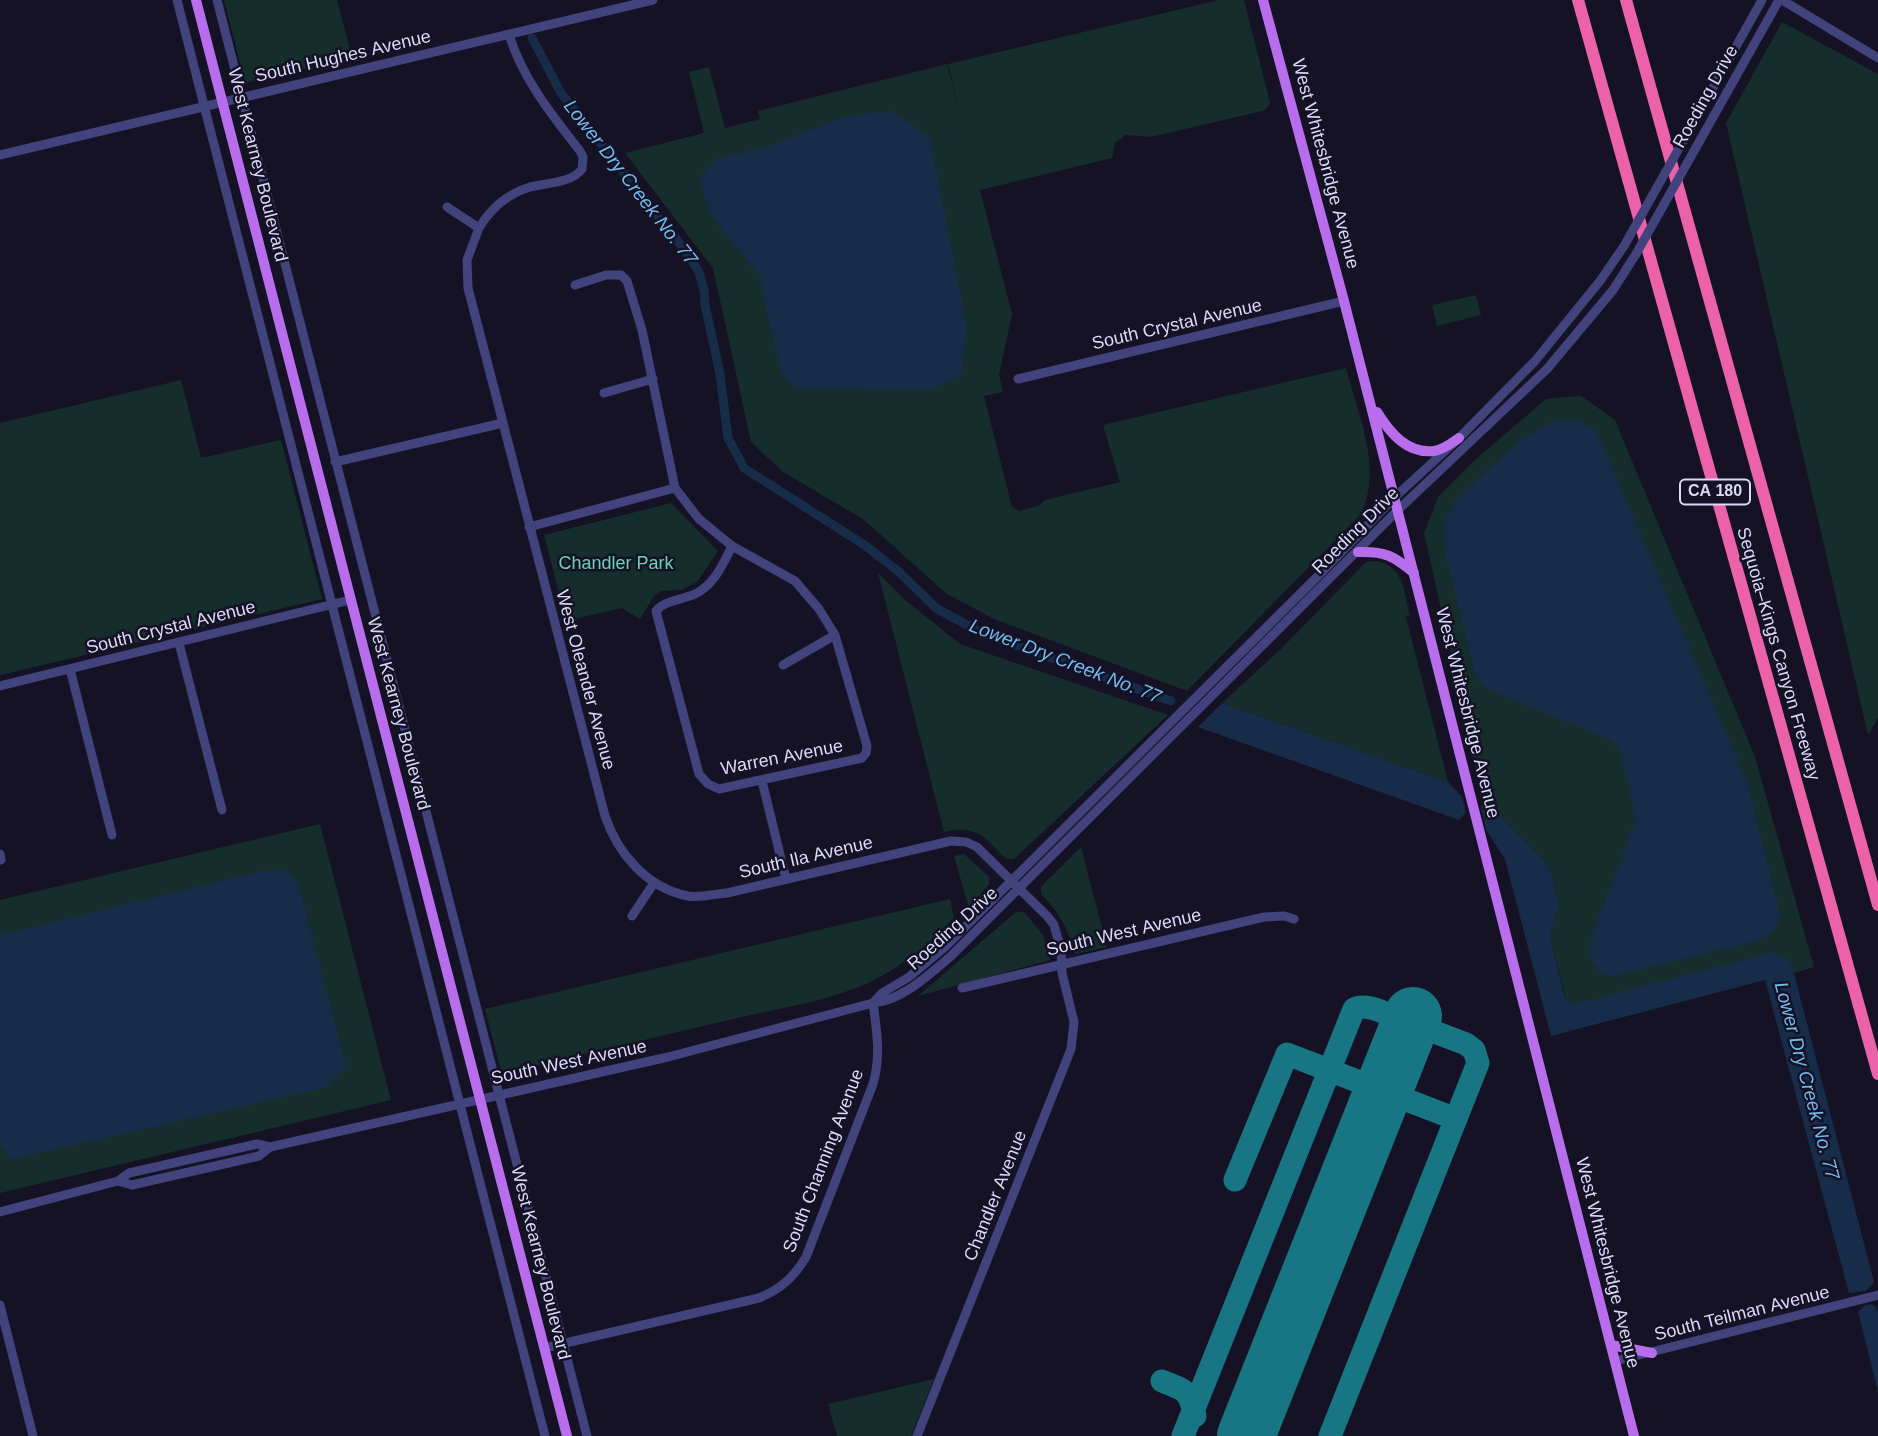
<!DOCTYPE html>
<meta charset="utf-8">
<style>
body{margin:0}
canvas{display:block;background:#141224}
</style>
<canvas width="1878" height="1436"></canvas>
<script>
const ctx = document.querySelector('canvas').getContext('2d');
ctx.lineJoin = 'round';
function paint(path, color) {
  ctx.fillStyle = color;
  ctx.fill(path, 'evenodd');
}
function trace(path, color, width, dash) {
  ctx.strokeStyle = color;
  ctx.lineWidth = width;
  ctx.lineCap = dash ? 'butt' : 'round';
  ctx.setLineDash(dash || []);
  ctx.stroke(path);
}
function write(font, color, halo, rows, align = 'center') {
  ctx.font = font + ' Arial,sans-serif';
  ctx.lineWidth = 5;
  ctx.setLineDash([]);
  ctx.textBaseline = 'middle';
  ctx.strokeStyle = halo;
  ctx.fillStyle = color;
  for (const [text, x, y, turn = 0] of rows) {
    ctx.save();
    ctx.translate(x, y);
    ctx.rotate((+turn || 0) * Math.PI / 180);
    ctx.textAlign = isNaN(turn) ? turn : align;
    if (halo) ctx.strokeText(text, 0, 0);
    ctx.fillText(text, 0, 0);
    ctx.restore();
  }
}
paint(new Path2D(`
 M224,0h113l15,57 -107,26z
 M1219,0h25l26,103 -4,7 -115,27 -25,-2 -11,8 -3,15 -132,32 32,124 -13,61 4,17 -19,4 28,111 7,4 19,-5 7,-6 75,-18 -17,-57 243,-57c12,46 37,101 15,146l-174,177 -193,-72 -47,-25 -84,-75 -80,-47 -32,-30 -38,-174 -88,-115 79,-20 -15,-61 20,-5 16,61 35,-9 -2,-8 189,-47 12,45 -11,-45z
 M1782,22l96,52v644l-10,17 -142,-612z
 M1476,295l5,20 -44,11 -5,-21z
 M181,380l20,78 80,-18 41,159 -322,76v-252z
 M1581,396l34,24 140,337 59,210 -20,6 -3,-11 -217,42 -8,-5 -16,-61 9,-33 -7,-31 -8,-14 -61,-61 -59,-266 14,-36 37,-37 71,-61z
 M671,503l47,48 -21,31 -16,8 -19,1 -8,5 -14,23 -18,-11 -56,13 -22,-86z
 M1372,561c31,0 32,31 38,54l-4,2 42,165 -226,-79 60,-55 84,-86z
 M878,573l26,26 56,45 208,71 -154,144h-8c-22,-22 -28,-34 -62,-27z
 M320,824l71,276 -391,93v-293z
 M1081,847l26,100 -32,7c-7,-25 -15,-41 -34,-60v-7z
 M964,854l25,23v7l-20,24 -15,-52z
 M950,899l4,19c-25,26 -51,48 -84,64 -41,19 -89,26 -133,36 -77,18 -155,37 -232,55l-4,-2 -16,-62z
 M1016,912h8l19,23 7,25 -132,36z
 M934,1379l-23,57h-74l-9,-32z`), '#152d2b');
paint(new Path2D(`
 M891,111l39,27 37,189 -6,47 -29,16 -136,-2 -15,-14 -22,-99 -48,-60 -12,-35 17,-22 45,-9 89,-34z
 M1576,420l20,10 151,352 34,137 -7,12 -14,9 -145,36 -12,-1 -12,-15 -1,-20 46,-121 -18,-72 -10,-8 -119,-49 -13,-12 -32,-130v-28l15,-24 64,-57 30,-18z
 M1222,703l226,79 14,15 4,15 -7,8 -261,-93z
 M1483,799l61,61 8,14 7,31 -9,33 15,60 9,6 201,-52 16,10 83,320 -8,9 -17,2 -84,-313 -214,56 -46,-177 -19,-29 -5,-23z
 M284,870l14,12 48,184 -19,21 -315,72 -12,-14v-210l263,-64z
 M1871,1304l5,3 2,6v79l-20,-80 6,-6z`), '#162c49');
trace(new Path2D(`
 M532,38l29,55 126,160 12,19 5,18 1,15 15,69 8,64 16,30 122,78 33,26 37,36 44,24 191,69`), '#162c49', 9);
trace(new Path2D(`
 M1235,1180l52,-126 169,65
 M1162,1381c26,11 26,8 33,35
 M1183,1436l171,-427c12,-6 39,4 46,17 4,7 1,15 0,23
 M1330,1436l148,-373 -4,-13 -8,-6 -42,-16 -14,4 -10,17`), '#187584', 23);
trace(new Path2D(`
 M1246,1436l167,-420`), '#187584', 58);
trace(new Path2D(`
 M177,0l368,1436
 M217,0l370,1436
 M1782,0l96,58
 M1682,143l80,-143
 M1694,151l85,-151
 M0,155l653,-155
 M447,207l32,21c12,-20 28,-34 51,-41 16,-4 42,-4 52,-18l1,-12 -3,-6c-29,-37 -57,-72 -71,-116
 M479,228l-12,32 1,28 137,528c13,38 42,72 83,80 12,2 27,-2 39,-3l224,-52 15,1 11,5 71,70 6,8 7,25 1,23 12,49 -3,27 -154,387
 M575,285l31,-10h15l6,6 15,49 33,158 24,31 33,27 63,35 24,28 16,26 32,111 -1,7 -4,5 -143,31 -11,-5 -9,-10 -43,-163c9,-11 26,-11 39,-17 19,-9 28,-30 37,-48
 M1018,379l326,-78
 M604,393l49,-14
 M335,462l168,-39
 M529,527l146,-39
 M179,643l43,167
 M783,665l52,-30
 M70,669l42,166
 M0,686l350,-86
 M762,781l24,98
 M0,854l1,6
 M632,916l22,-33
 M962,988l302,-71 20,-1 10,3
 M873,1003l9,-10 27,-16 36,-30 378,-376 72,-74 64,-59 76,-77 65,-80 24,-35
 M118,1181l14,4 127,-29 11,-9
 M0,1212l118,-31 11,-8 128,-29 13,3 398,-90 205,-54c30,-3 55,-28 77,-46l448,-447 149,-141 66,-79 23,-36
 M0,1305l33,131
 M544,1348l215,-50c22,-9 35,-21 47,-41l67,-173c8,-28 4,-52 0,-81
 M1615,1361l263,-66`), '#42427d', 9);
trace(new Path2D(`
 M196,0l371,1436
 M1263,0l81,301 290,1135
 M1377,412c13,21 30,42 57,39 9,-1 18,-8 25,-13
 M1358,552c27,-1 36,4 56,21
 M1611,1345l41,8`), '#b86ded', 10);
trace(new Path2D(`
 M1578,0l300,1074
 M1626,0l252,905`), '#ec62aa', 12);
trace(new Path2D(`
 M1624,246l58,-103
 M1636,254l58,-103`), '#42427d', 9);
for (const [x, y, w] of [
 [1715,492,70]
]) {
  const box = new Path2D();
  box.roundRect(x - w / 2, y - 12.5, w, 25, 5);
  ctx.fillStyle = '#141224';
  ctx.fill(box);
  trace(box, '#dbd9fa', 2);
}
write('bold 16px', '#dbd9fa', null, [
 ["CA 180",1715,492]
]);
write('18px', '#dbd9fa', '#141224', [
 ["South Hughes Avenue",343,57,-13],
 ["Roeding Drive",1706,97,-61],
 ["West Whitesbridge Avenue",1325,164,75],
 ["West Kearney Boulevard",257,165,76],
 ["South Crystal Avenue",1177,325,-13],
 ["Roeding Drive",1356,531,-45],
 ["South Crystal Avenue",171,628,-14],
 ["Sequoia–Kings Canyon Freeway",1778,654,74],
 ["West Oleander Avenue",585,680,75],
 ["West Whitesbridge Avenue",1467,713,76],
 ["West Kearney Boulevard",398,714,75],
 ["Warren Avenue",782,758,-11],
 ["South Ila Avenue",806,858,-13],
 ["Roeding Drive",953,929,-42],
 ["South West Avenue",1124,933,-13],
 ["South West Avenue",569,1063,-12],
 ["South Channing Avenue",824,1161,-69],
 ["Chandler Avenue",996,1196,-68],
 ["West Kearney Boulevard",540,1263,76],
 ["West Whitesbridge Avenue",1607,1263,76],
 ["South Teilman Avenue",1742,1314,-14]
]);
write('18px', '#6dd2b5', '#141224', [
 ["Chandler Park",616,564]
]);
write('italic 19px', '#73baee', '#141224', [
 ["Lower Dry Creek No. 77",630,183,52],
 ["Lower Dry Creek No. 77",1065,662,21],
 ["Lower Dry Creek No. 77",1806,1081,75]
]);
</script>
